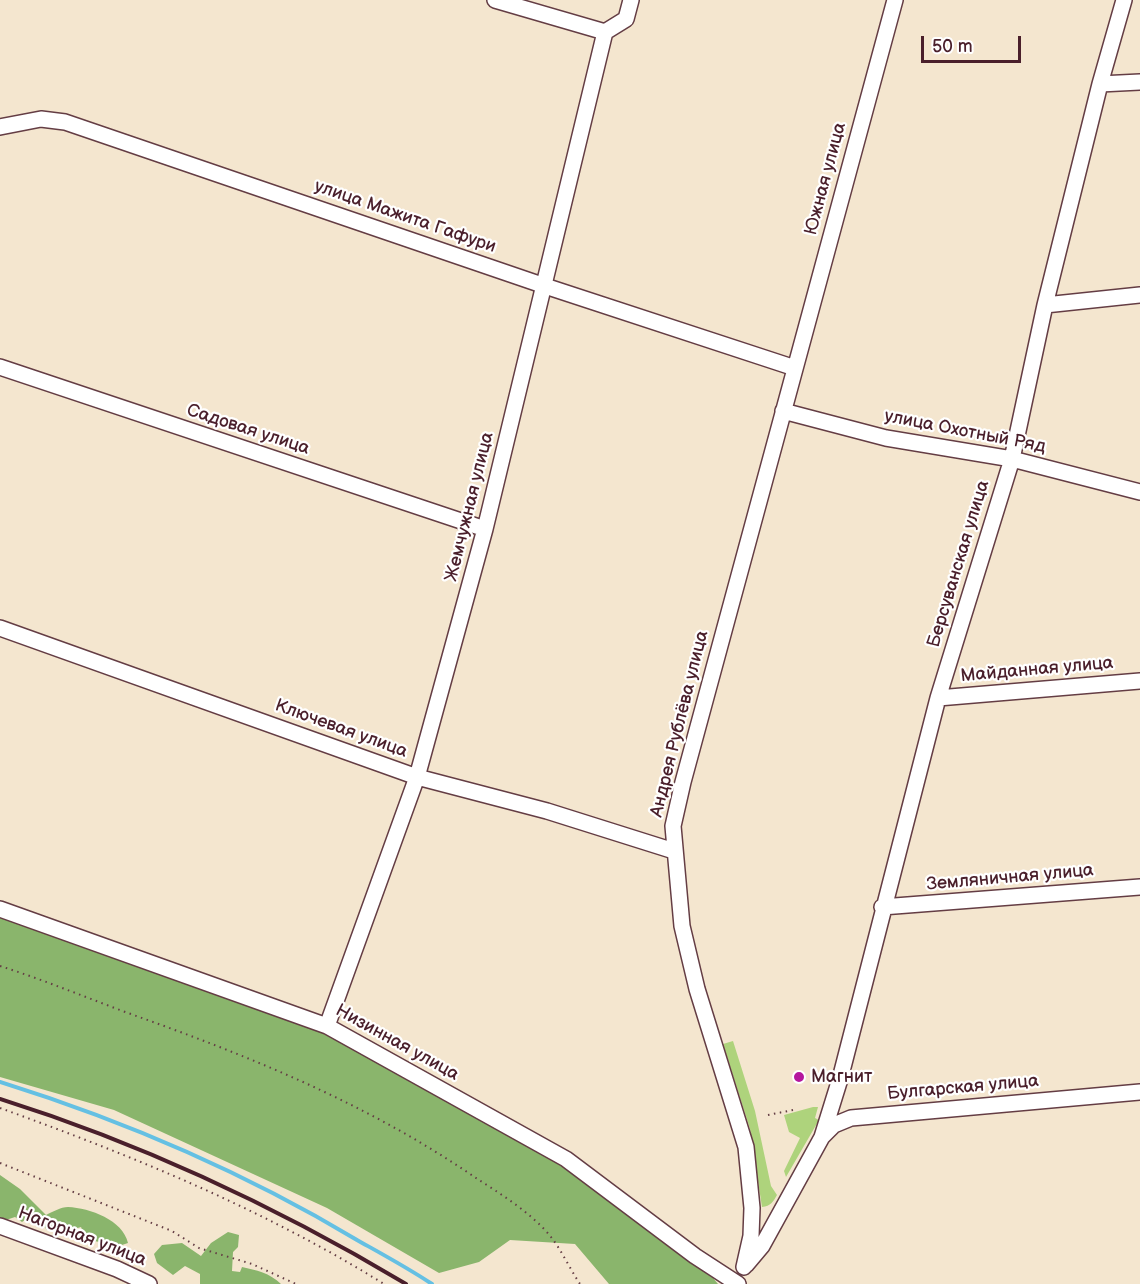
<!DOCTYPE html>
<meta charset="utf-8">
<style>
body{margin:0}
#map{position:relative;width:1140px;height:1284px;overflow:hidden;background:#f4e6cf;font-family:"Balsamiq Sans",sans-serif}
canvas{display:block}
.scale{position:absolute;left:921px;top:36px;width:100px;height:27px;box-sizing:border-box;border:3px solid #4a1f2b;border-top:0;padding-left:8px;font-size:18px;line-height:21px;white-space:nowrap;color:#4a1f2b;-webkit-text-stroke:4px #fff;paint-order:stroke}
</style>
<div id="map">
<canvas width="1140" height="1284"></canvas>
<div class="scale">50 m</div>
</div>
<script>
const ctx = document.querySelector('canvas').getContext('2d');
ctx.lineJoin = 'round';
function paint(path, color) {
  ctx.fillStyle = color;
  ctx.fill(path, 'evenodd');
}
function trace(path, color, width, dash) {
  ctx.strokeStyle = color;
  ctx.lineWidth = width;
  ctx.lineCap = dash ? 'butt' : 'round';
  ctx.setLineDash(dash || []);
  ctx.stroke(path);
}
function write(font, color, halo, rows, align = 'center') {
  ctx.font = font + ' "Balsamiq Sans",sans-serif';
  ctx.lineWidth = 4.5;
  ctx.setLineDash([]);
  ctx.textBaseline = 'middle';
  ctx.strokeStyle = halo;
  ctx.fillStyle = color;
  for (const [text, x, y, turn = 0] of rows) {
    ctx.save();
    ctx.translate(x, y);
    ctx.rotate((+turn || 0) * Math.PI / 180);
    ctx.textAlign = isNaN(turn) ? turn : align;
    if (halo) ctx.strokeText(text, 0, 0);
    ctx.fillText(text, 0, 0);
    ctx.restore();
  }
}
paint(new Path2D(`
 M733,1041l22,70 16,75 6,9c-4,7 -6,11 -15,12l-12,-78 -27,-85z
 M813,1107h5l-3,11 4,2 -33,57 -2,-6 16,-33 -11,-6 -5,-17z`), '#aed37c');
paint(new Path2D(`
 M0,911l295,107 235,125 183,135 5,6h-109l-34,-40 -65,-4 -31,22 -40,11 -112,-65 -213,-98 -114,-33z
 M0,1175l20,14 26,26c6,-3 15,-8 22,-8 22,1 55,13 60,36l-6,2 -36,-5 -5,-13c-13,5 -18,-3 -34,3l-14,-16 -11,8 -7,-5 -15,5z
 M228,1232l11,3 -1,12 -5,5 -1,19 8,1 2,-5c14,3 28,6 39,17h-81v-10l-15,-8 -12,9 -16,-12 -3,-9 8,-9 20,-2 19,13 10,-13z`), '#8ab56c');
trace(new Path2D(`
 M0,1082c125,39 245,91 357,158 25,14 51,28 75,44`), '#65c0e3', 4);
const minor = new Path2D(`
 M495,0l110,32
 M1100,84l40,-2
 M0,127l41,-8 24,3 480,164 250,82
 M1045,305l95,-10
 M0,367l485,162
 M783,411l103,27 126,21 128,33
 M0,628l417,149 130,34 127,40
 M938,698l202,-17
 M882,907l258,-20
 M0,909l327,117 239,133 129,97 43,28
 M327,1026l90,-249 68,-248 120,-497 21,-13 5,-19
 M822,1137l18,-58 98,-381 74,-239 33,-154 55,-221 24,-84
 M0,1226l117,43 32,15
 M746,1265l16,-19 60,-109 12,-12 17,-7 289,-26
 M744,1267l7,-31 1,-28 -6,-61 -49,-158 -15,-63 -9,-100 10,-44 212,-782`);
trace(minor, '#643d44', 18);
trace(new Path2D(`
 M0,966c44,14 85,31 128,47 121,43 238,90 345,163 26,17 59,37 78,61 11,14 19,32 29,47
 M0,1108c133,48 263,101 384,176
 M768,1115l25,-5
 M0,1163l172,68 27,17 53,16 44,20`), '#643d44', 2, [1.5, 4.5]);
trace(minor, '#fff', 15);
trace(new Path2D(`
 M0,1099c143,45 277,108 406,185`), '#4a1f2b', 4);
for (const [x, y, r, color] of [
 [799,1077,6,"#b5179e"]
]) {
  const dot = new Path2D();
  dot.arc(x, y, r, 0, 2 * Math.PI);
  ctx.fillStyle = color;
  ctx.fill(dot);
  trace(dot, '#fff', 2);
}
write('18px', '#4a1f2b', '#fff', [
 ["Южная улица",826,179,-75],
 ["улица Мажита Гафури",405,217,19],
 ["Садовая улица",248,430,18],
 ["улица Охотный Ряд",965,432,11],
 ["Жемчужная улица",470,507,-76],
 ["Берсуванская улица",959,564,-73],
 ["Майданная улица",1037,670,-5],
 ["Андрея Рублёва улица",680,724,-76],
 ["Ключевая улица",341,729,20],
 ["Земляничная улица",1010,878,-5],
 ["Низинная улица",397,1043,29],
 ["Булгарская улица",963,1088,-5],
 ["Нагорная улица",82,1237,21]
]);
write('18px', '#4a1f2b', '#fff', [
 ["Магнит",811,1077]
], 'left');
</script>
